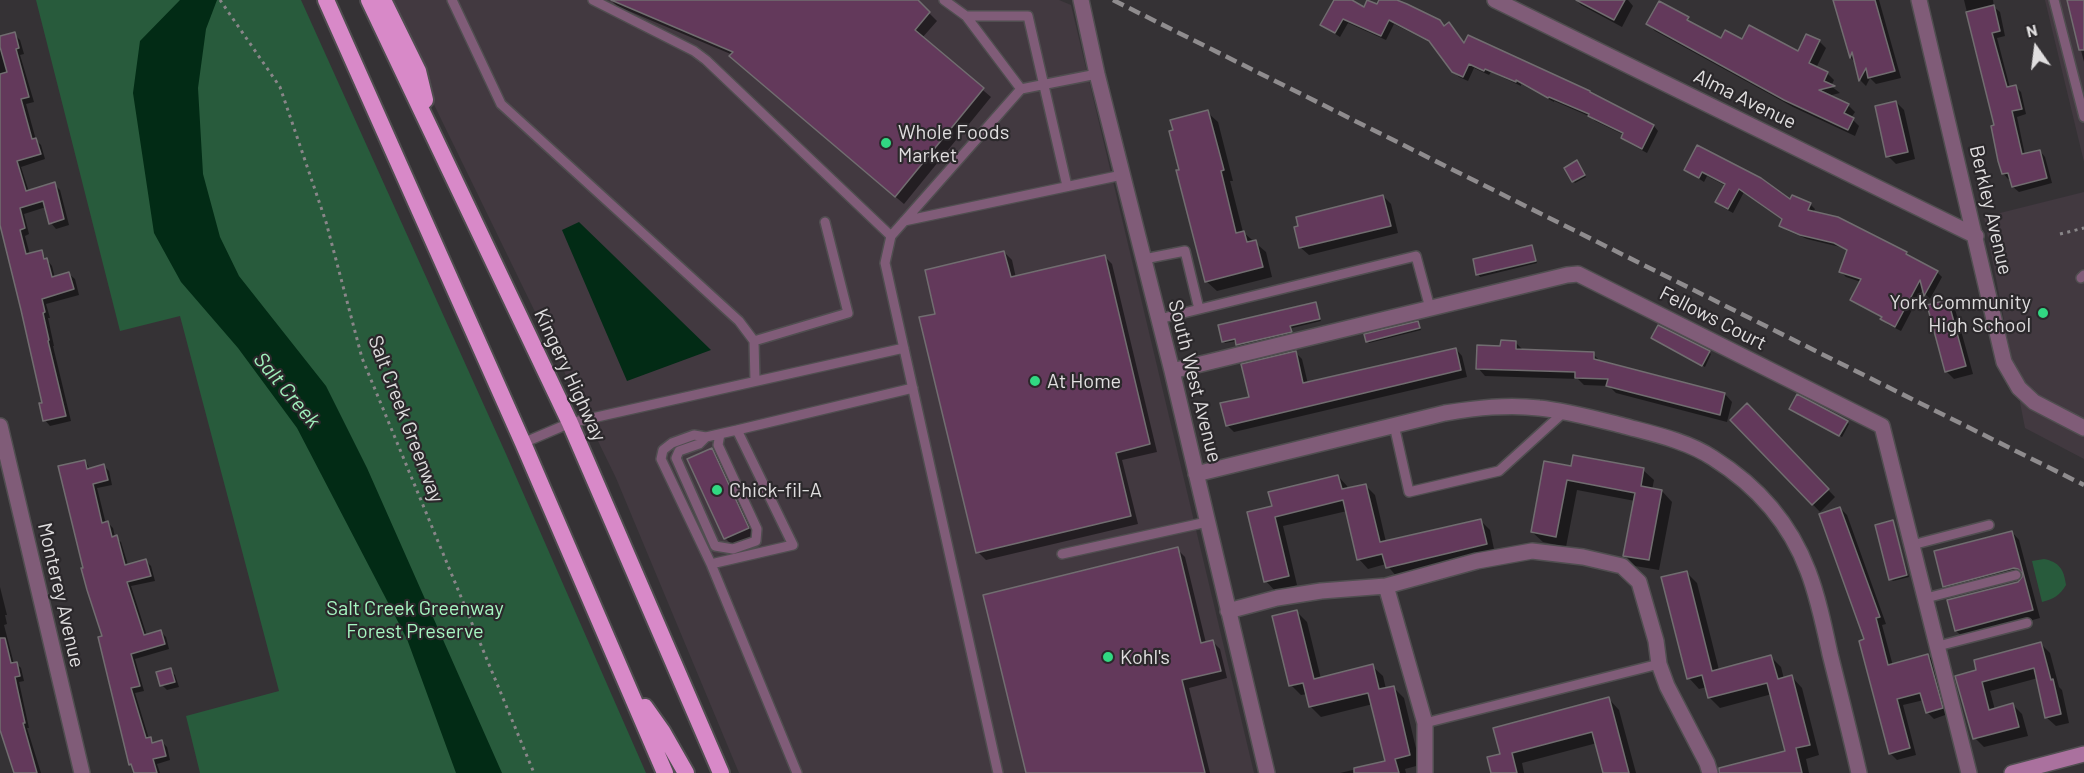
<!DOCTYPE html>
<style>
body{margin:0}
#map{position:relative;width:2084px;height:773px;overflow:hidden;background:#353235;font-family:Barlow,sans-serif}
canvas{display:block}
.north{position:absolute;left:2006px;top:18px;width:60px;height:60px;-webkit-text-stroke:4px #2b282b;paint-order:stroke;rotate:346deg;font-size:16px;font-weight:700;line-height:24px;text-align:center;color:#e0dedf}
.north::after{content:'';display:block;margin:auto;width:21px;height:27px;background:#e0dedf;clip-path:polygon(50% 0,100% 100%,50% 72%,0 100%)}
</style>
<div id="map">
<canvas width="2084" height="773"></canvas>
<div class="north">N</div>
</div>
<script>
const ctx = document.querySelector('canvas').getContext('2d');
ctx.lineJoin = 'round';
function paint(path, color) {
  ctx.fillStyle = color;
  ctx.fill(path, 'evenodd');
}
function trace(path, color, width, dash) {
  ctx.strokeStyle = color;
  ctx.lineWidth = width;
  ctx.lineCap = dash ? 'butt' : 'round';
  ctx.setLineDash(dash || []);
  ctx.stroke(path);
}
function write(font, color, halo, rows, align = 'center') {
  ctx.font = font + ' Barlow,sans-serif';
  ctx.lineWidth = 4.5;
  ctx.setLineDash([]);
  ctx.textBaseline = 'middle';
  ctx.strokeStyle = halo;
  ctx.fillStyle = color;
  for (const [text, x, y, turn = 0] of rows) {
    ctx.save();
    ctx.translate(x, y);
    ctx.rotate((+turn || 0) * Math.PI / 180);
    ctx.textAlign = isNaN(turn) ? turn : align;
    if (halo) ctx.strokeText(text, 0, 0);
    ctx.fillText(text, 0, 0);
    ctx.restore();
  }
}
paint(new Path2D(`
 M383,0h676l12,5 183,768h-515l-123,-295z
 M2045,0h39v162z
 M2084,192v267l-59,-31 -41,-211z`), '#423940');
paint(new Path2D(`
 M36,0h265l205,454 140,319h-446l-14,-57 93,-25 -99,-375 -60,15z
 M2044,559c15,3 20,10 22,26 -6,10 -12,14 -24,17l-10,-41z`), '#285b3c');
paint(new Path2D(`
 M180,0h37l-11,29 -8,59 5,86 17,63 19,39 87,110 41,82 135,305h-46l-49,-134 -110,-211 -59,-80 -57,-66 -27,-49 -21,-140 7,-52z
 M579,222l132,128 -84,31 -65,-151z`), '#022b15');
paint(new Path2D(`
 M611,0h305l21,21 -15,17 69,59 -87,107 -165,-140 -6,-9 -116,-49z
 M1336,0h13l16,9 13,-3 3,-6h13l51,27 20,17 128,52 61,30 4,5 -11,22 -20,-11 -5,-5 2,-2 -29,-14 -4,-4 -37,-16v1l-33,-18v2l-30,-14 -2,3 -15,-7 -6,13 -9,-4 -5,-5 -21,-28 -39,-20 -8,16 -38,-17 -8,14 -18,-12z
 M1576,0h52l5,6 -11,21 -41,-22z
 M1843,0h36l22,78 -25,6 -6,-6 -4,8 -5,-5 -5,-18 -5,-5 -15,-56z
 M1964,0h29l1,7 6,5 5,24 -8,2 13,50 6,-1 5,5 5,22 -9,3 8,38 15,-4 5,6 7,26 -33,9 -6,-5 -2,-9 -3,1 -5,-6 -8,-46z
 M2068,0h16v62z
 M1688,19l7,7 26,14 22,1 56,12 20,-12 7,7 -10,20 11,5 7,7 -3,6 9,7 -12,3 20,9 7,7 -4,6 8,8 -4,10 -62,-29 -138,-76 -7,-7z
 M14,34l6,6 4,14 -4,1 14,47 -8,2 10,36 5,5 4,14 -24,8 8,25 25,-8 6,6 9,35 -13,4 -5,-6 -5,-16 -22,7 5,20 -4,2 5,19 11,-3 11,14 3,12 14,-4 6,5 4,16 -33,9 4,14h-2l6,28h-1l18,75 -21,5 -5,-6 -1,-16 -44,-191v-175z
 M1896,102l8,8 11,49 -19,5 -8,-8z
 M1207,112l11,10 15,59h-3l13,51 23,20 6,25 -55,14 -11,-10 -25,-110 -6,-40z
 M1698,147l93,54 19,3 5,5 -2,4 93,40 5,5 26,14 5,5 -12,22 -4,-4 -2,-8 -23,44 -14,-7 -4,-6 -26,-14 -5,-4 9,-18 -15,-5 -5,-5 7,-21 -8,-4 -33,-8 -21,-9 -5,-5 2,-5 -39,-28 -11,21 -11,-6 -5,-5 9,-16 -19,-10 -3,6 -18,-12z
 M1579,164l7,13 -11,6 -2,-2z
 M1383,196l8,8 7,29 -89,22 -8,-7 -5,-19z
 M1532,246l5,17 -57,14 -2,-3z
 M1004,252l8,8 4,18 88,-22 8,8 45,188 -35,8 16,64 -152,36 -8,-8 -41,-237z
 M1947,301l8,8 18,65 -19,5 -8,-8z
 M1315,304l6,17 -29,7 1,6 -53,13 -3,-6 -12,2 -2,-2z
 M1418,323l3,7 -52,13 -2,-2z
 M1659,327l50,25 2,2 -6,13 -50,-27z
 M1515,342l8,8 70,4 8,8 124,32 7,8 -5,20 -111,-29 -7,-7 -25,-1 -6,-6 -93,-3 -7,-8 24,-20z
 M1456,349l6,7 5,21 -233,55 -7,-7 24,-27 45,-45 6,6 6,25z
 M1747,405l88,92 -15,15 -88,-92z
 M1793,411l54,11 2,2 -7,13z
 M712,450l7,7 37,79 -23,10 -8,-8 -36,-78z
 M85,461l5,8 14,-3 5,5 3,14 -15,3 9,36 2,-1 5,5 2,9 6,5 7,23 18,-4 5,5 4,15 -24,5 16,50 14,-4 5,5 3,12 -34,10 9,32 -9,2 14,46 6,5 7,-2 5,5 3,13 -13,4 3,9h-27l-29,-136 -19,-68z
 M1572,468l71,2 11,10 -2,10 10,1 10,11 -13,68 -24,-4 -10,-11 10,-54 -58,-11 -11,57 -23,-5 -11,-10z
 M1338,476l9,10 1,3 17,-4 10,10 11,47 94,-22 10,10 5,24 -98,23 -11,-13 -18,5 -9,-10 -12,-48 -64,15 14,59 -22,6 -9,-10 8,-74z
 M1840,508l7,7 39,109 -4,1 11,41 35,-11 7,7 13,52 -14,5 -7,-7 -3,-12 -21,5 13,50 -19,5 -7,-7z
 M1892,521l17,56 -16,4 -2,-2z
 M2012,532l7,8 21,78 -76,20 -8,-7 62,-48 6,-8 -72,19 -7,-8z
 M1177,549l8,8 21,86 7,-1 7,7 7,29 -38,10 21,85h-182z
 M1686,572l11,11 22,87 52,-13 10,10 3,12 8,-2 10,11 17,67 -13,4 3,14h-80l58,-21 -15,-58 -52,14 -11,-11 -2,-10 -8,2 -10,-11z
 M0,587l7,28h-2l2,9 -3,1 10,39 2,-1 5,5 3,13 -5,1 10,46h-2l14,45h-26l-15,-46z
 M1297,612l10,10 14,57 51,-13 11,10 3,13 7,-2 11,11 16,67 -15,4 1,4h-66l47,-11 -14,-58 -52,13 -11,-11 -3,-12 -6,1 -10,-10z
 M2041,644l9,9 9,34 3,3 7,33 -13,3 -10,-9 -8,-39 -48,13 5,19 18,-5 9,9 6,22 -44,11 -9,-9 3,-67z
 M170,670l5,5 4,12 -12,3 -5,-5z
 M1609,699l10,11 17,63h-31l-8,-30 -75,20 2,10h-31l9,-18z`), '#0007');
const building = new Path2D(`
 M611,0h307l12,12 -15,18 69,58 -89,109 -166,-141 4,-4z
 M1334,0h18l12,7 3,-7 10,4 2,-4h18l10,4 33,16 4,6 5,-4 15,21 4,-8 122,56v1l64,33 -12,24 -21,-11 2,-5 -35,-17 1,-2 -40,-17 -1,1 -32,-18v2l-31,-13 -1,2 -15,-7 -6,13 -11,-5 -23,-31 -40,-21 -8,16 -38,-17 -8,14 -15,-8z
 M1576,0h49l-11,20z
 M1833,0h42l20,71 -27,7 -2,-10 -7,13 -7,-29 -2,6z
 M2067,0h17v50h-5z
 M1659,1l30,16 -2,3 34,18 4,-8 17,9 7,-14 49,26 8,-17 14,6 -11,23 19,9 -4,9 11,5 -16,4 30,14 -5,9 10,5 -6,12 -64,-30 -138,-76z
 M1994,5l6,26 -8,2 15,54 9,-2 6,24 -10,2 10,43 18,-4 7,28 -35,9 -4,-14 -6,1 -4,-13 -7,-35 3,-1 -28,-113z
 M15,32l4,16 -3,1 13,48 -8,2 11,40 4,-1 5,16 -24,7 9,30 29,-9 9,37 -15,5 -6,-23 -23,7 5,20 -5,2 6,24 16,-4 2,9 3,-1 5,19 17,-5 5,17 -32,10 3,13 -2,1 6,27 -1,1 18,75 -23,5 -4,-18h3l-21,-93 -21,-85v-151l7,-2 -7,-25v-11z
 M1896,101l12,51 -22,5 -11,-51z
 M1208,110l16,60 -3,1 15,62 8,-2 3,11 9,-2 7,27 -58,15 -29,-112h3l-10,-39 4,-1 -3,-10z
 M1697,145l64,33 29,21 2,-4 19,8 -3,7 30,7 69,35 -1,2 32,17 -14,25 -4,-16 -25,47 -15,-8 2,-2 -32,-17 11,-21 -22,-7 8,-22 -13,-7 -34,-8 -21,-9 3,-7 -43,-30 -11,20 -13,-7 10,-18 -23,-12 -3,6 -15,-8z
 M1577,160l8,15 -13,7 -8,-14z
 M1383,195l8,31 -92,22 -5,-21 4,-1 -2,-9z
 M1532,245l4,16 -60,14 -3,-16z
 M1004,251l7,26 94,-22 45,189 -34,9 15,63 -155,37 -57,-236 16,-3 -10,-44z
 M1948,300l18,66 -21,6 -18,-67z
 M1316,302l4,17 -30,7 2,6 -56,13 -1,-6 -13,3 -4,-17z
 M1418,321l2,7 -54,14 -2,-8z
 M1658,325l52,26 -8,15 -51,-28z
 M1501,340l15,1v8l78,3v7l131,34 -5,22 -114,-29 2,-7 -33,-1v-6l-99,-3 1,-24 23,1z
 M1456,348l5,22 -235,56 -6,-23 29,-6 -8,-33 55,-13 7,32z
 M1797,394l51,27 -9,15 -50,-27z
 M1747,403l82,86 -17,16 -82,-85z
 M712,448l37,80 -25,11 -37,-80z
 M1573,455l71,13 -3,18 21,4 -13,70 -26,-4 12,-63 -68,-13 -11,57 -25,-5 13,-71 27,5z
 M85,460l2,9 17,-5 4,16 -15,4 9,39 6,-2 4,16 5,-2 8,30 21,-6 5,17 -24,6 17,53 17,-5 4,14 -34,10 9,32 -9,2 15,50 5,-1 1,6 10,-3 4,16 -13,3 4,14h-23l-3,-9 -2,1 -31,-128 4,-1 -15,-46 -6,-22h2l-25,-102z
 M1338,475l4,14 24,-5 14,58 101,-23 6,25 -101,24 -4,-14 -25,6 -14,-60 -68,17 14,59 -25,6 -17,-70 25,-6 -4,-14z
 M1840,507l40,110 -4,1 12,47 40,-11 15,54 -17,5 -6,-20 -23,6 13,49 -21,6 -30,-113 5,-2 -45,-125z
 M1893,520l14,55 -18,5 -14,-55z
 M2012,531l21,79 -78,21 -8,-31 71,-18 4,-5v-4l-4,-4 -4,-1 -71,19 -9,-36z
 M1178,547l23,96 12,-3 8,31 -39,9 23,93h-179l-43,-178z
 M1687,571l25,100 59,-16 7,24 14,-4 18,70 -14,3 6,25h-83v-5l66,-17 -18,-68 -59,15 -6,-23 -15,4 -26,-102z
 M1297,610l17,69 59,-15 6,25 15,-3 16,69 -15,4 4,14h-45v-5l31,-7 -17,-68 -59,14 -6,-24 -14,3 -17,-70z
 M0,638h5l6,25 6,-1 3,14 -5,1 2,10 8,36h-2l14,50h-23l-14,-43z
 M2041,642l10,38 2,-1 8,35 -16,4 -11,-50 -52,14 7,28 24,-7 6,24 -46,12 -18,-63 21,-6 -2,-10z
 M171,668l4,14 -15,4 -4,-14z
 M1609,697l20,76h-26l-11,-41 -80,21 5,20h-26l-4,-16 13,-3 -7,-26z`);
paint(building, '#63395b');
trace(building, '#716d70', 1.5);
const service = new Path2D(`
 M452,0l49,104 238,217 15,20 1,40
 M593,0l101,51 12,9 185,176
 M944,0l22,16 55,73
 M2054,0l30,117
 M966,16h62l39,170
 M904,221l218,-46
 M1144,259l41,-8 14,58
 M2081,278l3,-3
 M1159,319l257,-63 14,52
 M754,341l94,-28 -23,-91
 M1394,425l15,67 90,-21 65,-59
 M706,437l-7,7 -20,7 -3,7 39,88 18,3 23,-8 1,-12 -39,-84 2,-11
 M523,443l47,-20 334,-75
 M1912,545l77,-20
 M1062,554l145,-32
 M711,564l-50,-105 2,-9 9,-7 22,-8 12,2 31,-7
 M1926,598l90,-23
 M1938,646l89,-23
 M1425,723l234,-59
 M797,773l-86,-209 82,-19 -56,-115 176,-42
 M998,773l-113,-510 6,-27 130,-147 76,-15`);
const minor = new Path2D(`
 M1081,0l16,74 75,297 95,402
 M1495,0l481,236
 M1919,0l85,362 15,26 15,14 50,26
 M1172,371l395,-96 11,-1 304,152 87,347
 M0,426l82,347
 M1196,474l249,-61c31,-5 63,-9 94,-5 29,3 57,11 85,18 30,8 63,15 89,32 43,27 77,65 95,113 10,26 16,55 22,83 10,40 20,79 29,119
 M1386,586l39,137v50
 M1228,611l49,-13 44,-7 65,-5 91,-25 55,-10 51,6 39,9 17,16 17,59 3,23 8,22 40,77 3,10`);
const secondary = new Path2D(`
 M2012,773l72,-19`);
const trunk = new Path2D(`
 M326,0l197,443 142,330
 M369,0l201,423 151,350
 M383,0l35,71 7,29
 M645,707l17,24 24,42`);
trace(service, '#504e50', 12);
trace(minor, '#504e50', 18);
trace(secondary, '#504e50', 18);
trace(trunk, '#504e50', 20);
trace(new Path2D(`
 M220,0l60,87 46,135 36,136 172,415
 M2060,234l24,-6`), '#898689', 3, [3, 4.5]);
trace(service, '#805c78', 9);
trace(minor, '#805c78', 15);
trace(secondary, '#aa719e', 15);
trace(trunk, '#d889c8', 16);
trace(new Path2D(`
 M1113,0l971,485`), '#8f8c8e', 4.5, [12, 6]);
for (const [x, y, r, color] of [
 [886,143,6,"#31d882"],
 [2043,313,6,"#31d882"],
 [1035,381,6,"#31d882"],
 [717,490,6,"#31d882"],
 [1108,657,6,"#31d882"]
]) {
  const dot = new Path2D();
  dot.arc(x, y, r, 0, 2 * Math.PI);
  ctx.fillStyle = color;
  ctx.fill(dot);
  trace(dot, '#2b282b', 2);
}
write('20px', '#e0dedf', '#2b282b', [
 ["Alma Avenue",1745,99,26],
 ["Berkley Avenue",1991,210,77],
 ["Fellows Court",1713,318,27],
 ["Kingery Highway",570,375,65],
 ["South West Avenue",1195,381,76],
 ["Salt Creek Greenway",406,419,69],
 ["Monterey Avenue",61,595,77]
]);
write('20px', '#e0dedf', '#2b282b', [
 ["Whole Foods",898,132],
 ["Market",898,155],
 ["York Community",2031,302,"right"],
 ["High School",2031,325,"right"],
 ["At Home",1047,381],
 ["Chick-fil-A",729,490],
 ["Kohl's",1120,657]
], 'left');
write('20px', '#a6f6c1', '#2b282b', [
 ["Salt Creek Greenway",415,608],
 ["Forest Preserve",415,631]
]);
write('italic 21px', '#a0f0bc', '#2b282b', [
 ["Salt Creek",287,390,50]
]);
</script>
